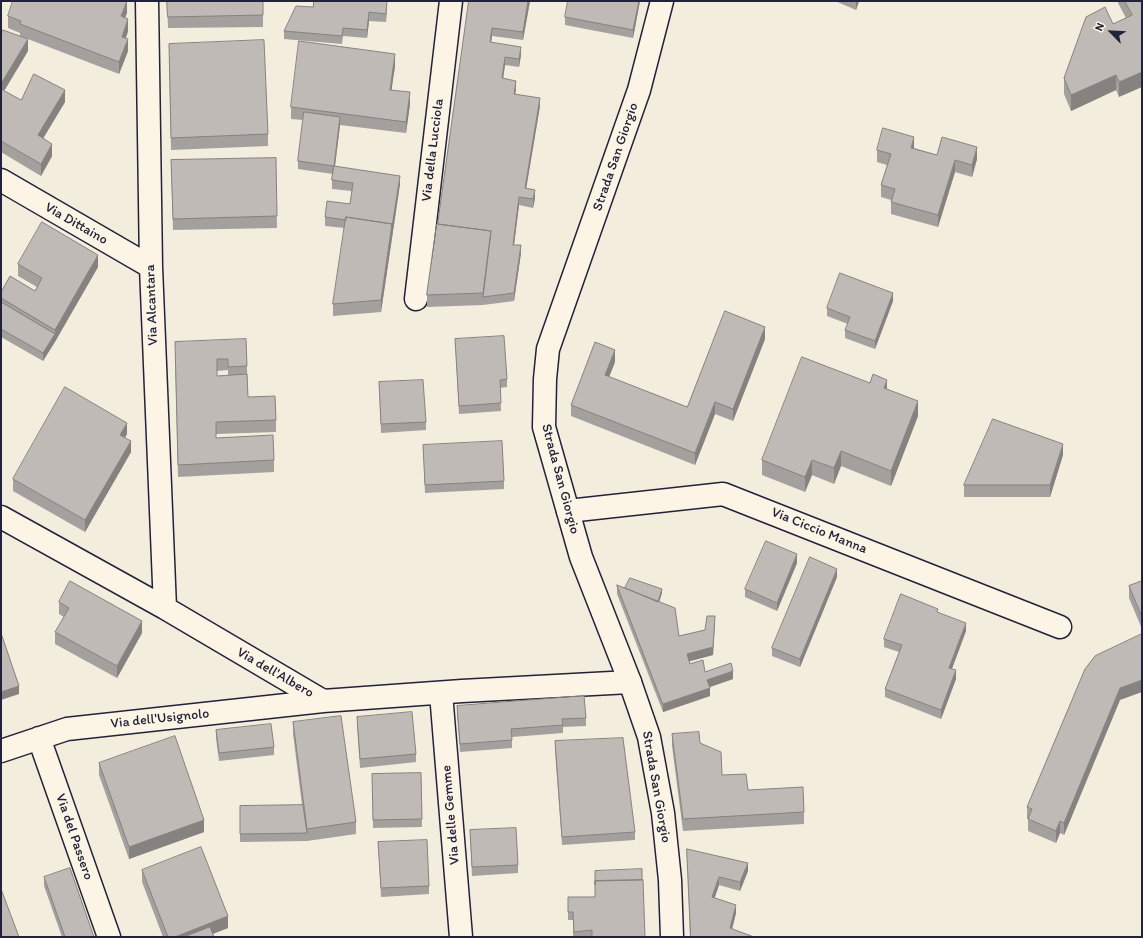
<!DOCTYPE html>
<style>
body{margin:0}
#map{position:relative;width:1143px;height:938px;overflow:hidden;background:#f3edde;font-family:Itim,sans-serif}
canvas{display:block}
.frame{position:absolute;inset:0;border:2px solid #22223b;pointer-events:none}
.north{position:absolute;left:1091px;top:12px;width:40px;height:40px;-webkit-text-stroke:3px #fcf5e5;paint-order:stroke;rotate:294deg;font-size:11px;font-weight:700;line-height:16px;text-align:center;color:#22223b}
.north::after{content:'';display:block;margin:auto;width:14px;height:18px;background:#22223b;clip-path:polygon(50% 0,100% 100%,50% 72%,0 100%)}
</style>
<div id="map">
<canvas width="1143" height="938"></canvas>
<div class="frame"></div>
<div class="north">N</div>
</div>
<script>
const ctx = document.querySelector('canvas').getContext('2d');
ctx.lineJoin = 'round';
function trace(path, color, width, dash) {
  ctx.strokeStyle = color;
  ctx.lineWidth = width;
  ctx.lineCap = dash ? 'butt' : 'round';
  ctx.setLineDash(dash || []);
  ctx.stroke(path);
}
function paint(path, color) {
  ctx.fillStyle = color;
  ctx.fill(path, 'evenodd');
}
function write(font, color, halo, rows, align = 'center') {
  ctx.font = font + ' Itim,sans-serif';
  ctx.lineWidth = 4;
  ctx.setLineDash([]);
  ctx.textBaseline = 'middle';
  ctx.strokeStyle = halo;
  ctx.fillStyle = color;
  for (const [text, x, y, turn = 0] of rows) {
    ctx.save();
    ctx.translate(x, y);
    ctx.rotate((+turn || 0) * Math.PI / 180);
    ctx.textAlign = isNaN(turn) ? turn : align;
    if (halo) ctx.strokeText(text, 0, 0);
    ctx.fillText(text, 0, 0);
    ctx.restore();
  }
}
const minor = new Path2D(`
 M147,1l4,266 14,341
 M1,180l150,87
 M416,299l35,-298
 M568,511l155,-17 337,133
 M1,517l164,91 158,93
 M441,693l20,244
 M39,738l70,199
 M1,751l66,-22 256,-28 139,-10 168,-9`);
const tertiary = new Path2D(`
 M662,1l-23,89 -91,259 -3,30 -1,48 37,130 49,125 19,55 14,76 7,67 2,57`);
trace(minor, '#22223b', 25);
trace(tertiary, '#22223b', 25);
trace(minor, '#fcf5e5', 22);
trace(tertiary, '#fcf5e5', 22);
paint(new Path2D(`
 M167,1h96v26l-95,1z
 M387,1l-1,21 -17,-1 -2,17 -24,-2 -1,8 -58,-5v-8l29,-24z
 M469,1h61l-7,39 -31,-4 -1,6 30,13 -2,12 -14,-2 -2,13 13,11 -1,6 25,11 -14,82 9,10 -2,10 -14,-3 -5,40 7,8 -7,48 -31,4 -56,2v-12l11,-71z
 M640,1l-7,37 -68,-13v-8z
 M835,1h24l-3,9z
 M1118,1h24l-23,96 -3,-7 -45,21 -7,-17v-16l49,-54 13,-6 -8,-15z
 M127,13l-2,5 3,13 -2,7 2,13 -9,23 -99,-38v-3l-12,-5v-12z
 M1,35l27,16 -24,40 17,9 44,2 -22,36 9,18 -11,20 -40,-24z
 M169,56l99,78v12l-97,4z
 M395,66l-4,24 19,14 -4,29 -66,-8 -5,41 65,18 -19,128 -48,4v-12l12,-76 -20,-2v-9l25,-13 2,-13 -20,-2v-9l1,-6 -35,-5v-8l5,-41 -12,-1v-12z
 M914,148l23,7 40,4 -5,18 -17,-5 -17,55 -47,-13v-14l-10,-3v-12l6,-20 -10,-3v-12z
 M276,158l1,70 -104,2 -2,-70z
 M18,264l80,3 -55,94 -42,-24v-45l34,-1 2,-4 -19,-11z
 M893,301l-18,48 -30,-11v-8l3,-6 -21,-8v-8z
 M246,339l2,58 28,23v12l-60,2v4l58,22v12l-96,5 -3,-123zM228,370v5l-11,1v-5z
 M455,339l52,40v8l-7,1 1,23 -42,3z
 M765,339l-32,82 -18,-7 -20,51 -124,-49v-11l44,-43 -6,15 78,30z
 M379,382l47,40v8l-45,3z
 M870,383l17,6 31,27 -27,70 -50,-20 -7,18 -22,-9 -7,17 -43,-17v-15z
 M127,434l-2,3 6,15 -46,80 -72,-41v-12z
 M423,445l81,36v8l-79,4z
 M1063,455l-13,42h-86v-12z
 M797,563l-20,48 -32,-14v-8z
 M837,577l-37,90 -28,-11v-8z
 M1142,581v48l-13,-31v-12z
 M617,585l8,3 37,5 -3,9 20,34 26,-6 10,-6 -2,31 -24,6 1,3 15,8 28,7 -23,8v9l-47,16 -46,-118z
 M59,602l83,31 -25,45 -62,-34v-12l9,-15 -5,-3z
 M938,613l28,18 -14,38 4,10 -15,40 -56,-22v-8l14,-37 -15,-5v-8z
 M1120,700l-56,135 -4,-2 -4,10 -28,-12v-12h-1v-12z
 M457,706l129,12v8l-23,1v6l-51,4v11l-52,4 -3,-38z
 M357,717l59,37v8l-56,6 -3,-43z
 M293,722l63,100v12l-49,7 -67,1v-36l62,-1 -9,-71z
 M216,730l58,17v8l-55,6 -3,-23z
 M672,734l28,9 22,32 26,15 56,22v12l-121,7 -11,-85z
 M555,741l80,91v8l-73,5 -7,-95z
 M99,763l105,69 -75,27 -30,-84z
 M421,773l1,54 -49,1 -1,-54z
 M470,830l48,35v8l-46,3z
 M378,842l51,44v8l-48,3z
 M687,849l61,22 -8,20 -21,-6 -5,13 22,15 -4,16 22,8h-64z
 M142,870l86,58 -16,6 2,3h-51l-21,-55z
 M44,877l50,60h-32l-18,-51z
 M568,897l77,40h-72v-17h-5z`), '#a4a09d');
paint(new Path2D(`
 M127,1v12l-6,15v-12z
 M387,1v4l-1,17v-8z
 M528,1h2l-7,39v-8z
 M639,1h1l-7,37v-8z
 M856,1h3l-3,9z
 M369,12v9l-2,17v-8z
 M128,19v12l-6,18v-12z
 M492,28v8l-2,14v-8z
 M28,39v12l-27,45v-12z
 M128,39v12l-9,23v-12z
 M521,47v8l-2,12v-8z
 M395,54v12l-5,35v-11z
 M505,57v8l-3,21v-8z
 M1142,72v15l-23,10v-15z
 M1116,75v15l-45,21v-16z
 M516,81v8l-2,14v-9z
 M65,90v12l-27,45v-12z
 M410,92v12l-4,29v-11z
 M540,98v8l-15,90v-8z
 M340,117v8l-6,49v-8z
 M914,137v12l-3,-1z
 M52,144v12l-11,20v-12z
 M977,147v12l-5,18v-12z
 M955,160v12l-17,55v-12z
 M400,176v8l-19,128v-12l11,-76z
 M535,190v8l-2,10v-9z
 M519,197v8l-6,48v-8z
 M521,245v8l-7,48v-8z
 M98,255v12l-43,75v-12z
 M893,293v8l-18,48v-8z
 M765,327v12l-32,82v-12z
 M55,334v8l-12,19v-8z
 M615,350v12l-10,25v-12z
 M887,380v15l-3,-7z
 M918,401v15l-27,70v-15z
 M715,402v12l-20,51v-12z
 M127,423v11l-7,13v-12z
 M131,441v11l-46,80v-12z
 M1063,444v11l-13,42v-12z
 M841,451v15l-7,18v-16z
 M812,460v15l-7,17v-15z
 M797,554v9l-20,48v-8z
 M837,569v8l-37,90v-8z
 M662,589v4l-5,16v-4z
 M715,616l-2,39 -26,7v-8l26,-7z
 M142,621v12l-25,45v-12z
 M966,623v8l-17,45v-8z
 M956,670v9l-15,40v-9z
 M733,671v8l-26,9v-8z
 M1142,680v12l-22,8 -56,135v-12l56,-135z
 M19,686v8l-18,6v-8z
 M710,688v8l-47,16v-8z
 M204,820v12l-75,27v-12z
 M1060,821v12l-4,10v-12z
 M748,863v8l-8,20v-9z
 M719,877v8l-7,21v-9z
 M736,905v8l-6,24v-9z
 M228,916v12l-23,9h-30z`), '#86827f');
const building = new Path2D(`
 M13,1h114l-6,15 7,3 -6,18 6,2 -9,23 -99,-38 1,-3 -13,-5z
 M167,1h96v14l-95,2z
 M314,1h73l-1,13 -17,-2 -2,18 -24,-2 -1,8 -58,-5 12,-25 17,1z
 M469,1h59l-5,31 -31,-4 -2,14 31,5 -2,12 -14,-2 -3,21 14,3 -2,13 26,4 -15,90 10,2 -2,9 -14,-2 -6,48h8l-7,48 -31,4 8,-66 -53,-7z
 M568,1h71l-6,29 -68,-13z
 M1125,1h17v71l-23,10 -3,-7 -45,20 -7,-17 22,-61 19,-10 8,17 19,-9z
 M3,30l25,9 -27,45v-49z
 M264,40l4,94 -97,4 -2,-94z
 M299,41l96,13 -5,36 20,2 -4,30 -115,-15z
 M34,74l31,16 -27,45 14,9 -11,20 -40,-23v-52l20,11z
 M304,112l36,5 -6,49 -36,-5z
 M883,128l31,9 -3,11 26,7 5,-18 35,10 -5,18 -17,-5 -17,55 -47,-13 4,-13 -14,-4 10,-31 -14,-4z
 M276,158l1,58 -104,3 -2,-59z
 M334,166l66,10 -8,51v-3l-46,-7v3l-21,-3 2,-16 23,3 3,-21 -21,-3z
 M346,217l46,7 -11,76 -48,4z
 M42,222l56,33 -43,75 -54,-32v-6l9,-16 25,15 7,-13 -24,-14z
 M437,224l54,7 -8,62 -56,2z
 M840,273l53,20 -18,48 -30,-11 5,-13 -23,-9z
 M1,302l54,32 -12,19 -42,-24z
 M725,311l40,16 -32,82 -18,-7 -20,51 -124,-48 24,-63 20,8 -10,25 82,32z
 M504,336l3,43 -7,1 1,23 -42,3 -4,-67z
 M246,339l1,27 -19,1v-8h-11v17l30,-2 1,23 27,-1 1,24 -60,2v16l57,-3 1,25 -96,5 -3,-123z
 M802,357l68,26 3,-9 14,6 -3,8 34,13 -27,70 -50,-20 -7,17 -22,-8 -7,17 -43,-17z
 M423,380l3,42 -45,2 -2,-42z
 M65,387l62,36 -7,12 11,6 -46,79 -72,-41z
 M993,419l70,25 -13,41h-86z
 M502,441l2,40 -79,4 -2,-40z
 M766,541l31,13 -20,49 -32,-14z
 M810,557l27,12 -37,90 -28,-11z
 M630,578l32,11 -4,13 -33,-14z
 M70,581l72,40 -25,45 -62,-34 14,-24 -10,-6z
 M1142,581v36l-13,-31z
 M617,585l58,23 4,28 26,-6 2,-14h8l-2,31 -26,7 3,10 13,-4 2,12 26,-9 2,8 -26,9 3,8 -47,16z
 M901,594l37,15 -1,3 29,11 -17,45 7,2 -15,40 -56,-21 17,-44 -18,-6z
 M1,633l18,53 -18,6z
 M1142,634v46l-22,8 -56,135 -4,-2 -4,10 -28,-12 4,-10 -5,-2 58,-138 10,-13z
 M584,696l2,22 -24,1 1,6 -52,4 1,11 -52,4 -3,-38z
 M412,712l4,42 -56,5 -3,-42z
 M341,716l15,106 -49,7 -14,-107z
 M271,724l3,23 -55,6 -3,-23z
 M699,732l1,11 21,9 1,23 24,-1 2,16 55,-3 1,25 -121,7 -11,-85z
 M175,736l29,84 -75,27 -30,-84z
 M623,738l12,94 -73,5 -7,-96z
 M421,773l1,46 -49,1 -1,-46z
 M303,805l4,28 -67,1v-28z
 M516,828l2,37 -46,2 -2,-37z
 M427,840l2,46 -48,2 -3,-46z
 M201,847l27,69 -53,21h-7l-26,-67z
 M687,849l61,14 -8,19 -21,-5 -7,20 24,8 -6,23 24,9h-63z
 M70,868l24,69h-29l-21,-60z
 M642,869v11l-47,1v4v-14z
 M643,880l2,57h-53v-7l-18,2 -1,-20h-5v-15h27v-16z
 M1,889l18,48h-18z
 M210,927l4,10h-30z`);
paint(building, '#bfbab6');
trace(building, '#86827f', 1);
write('14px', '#22223b', '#fcf5e5', [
 ["Via della Lucciola",433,150,-83],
 ["Strada San Giorgio",616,157,-71],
 ["Via Dittaino",76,224,30],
 ["Via Alcantara",152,305,-92],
 ["Strada San Giorgio",560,479,75],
 ["Via Ciccio Manna",819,531,22],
 ["Via dell'Albero",275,673,30],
 ["Via dell'Usignolo",160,719,-6],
 ["Strada San Giorgio",656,787,80],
 ["Via delle Gemme",451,815,-95],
 ["Via del Passero",74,837,71]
]);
</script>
